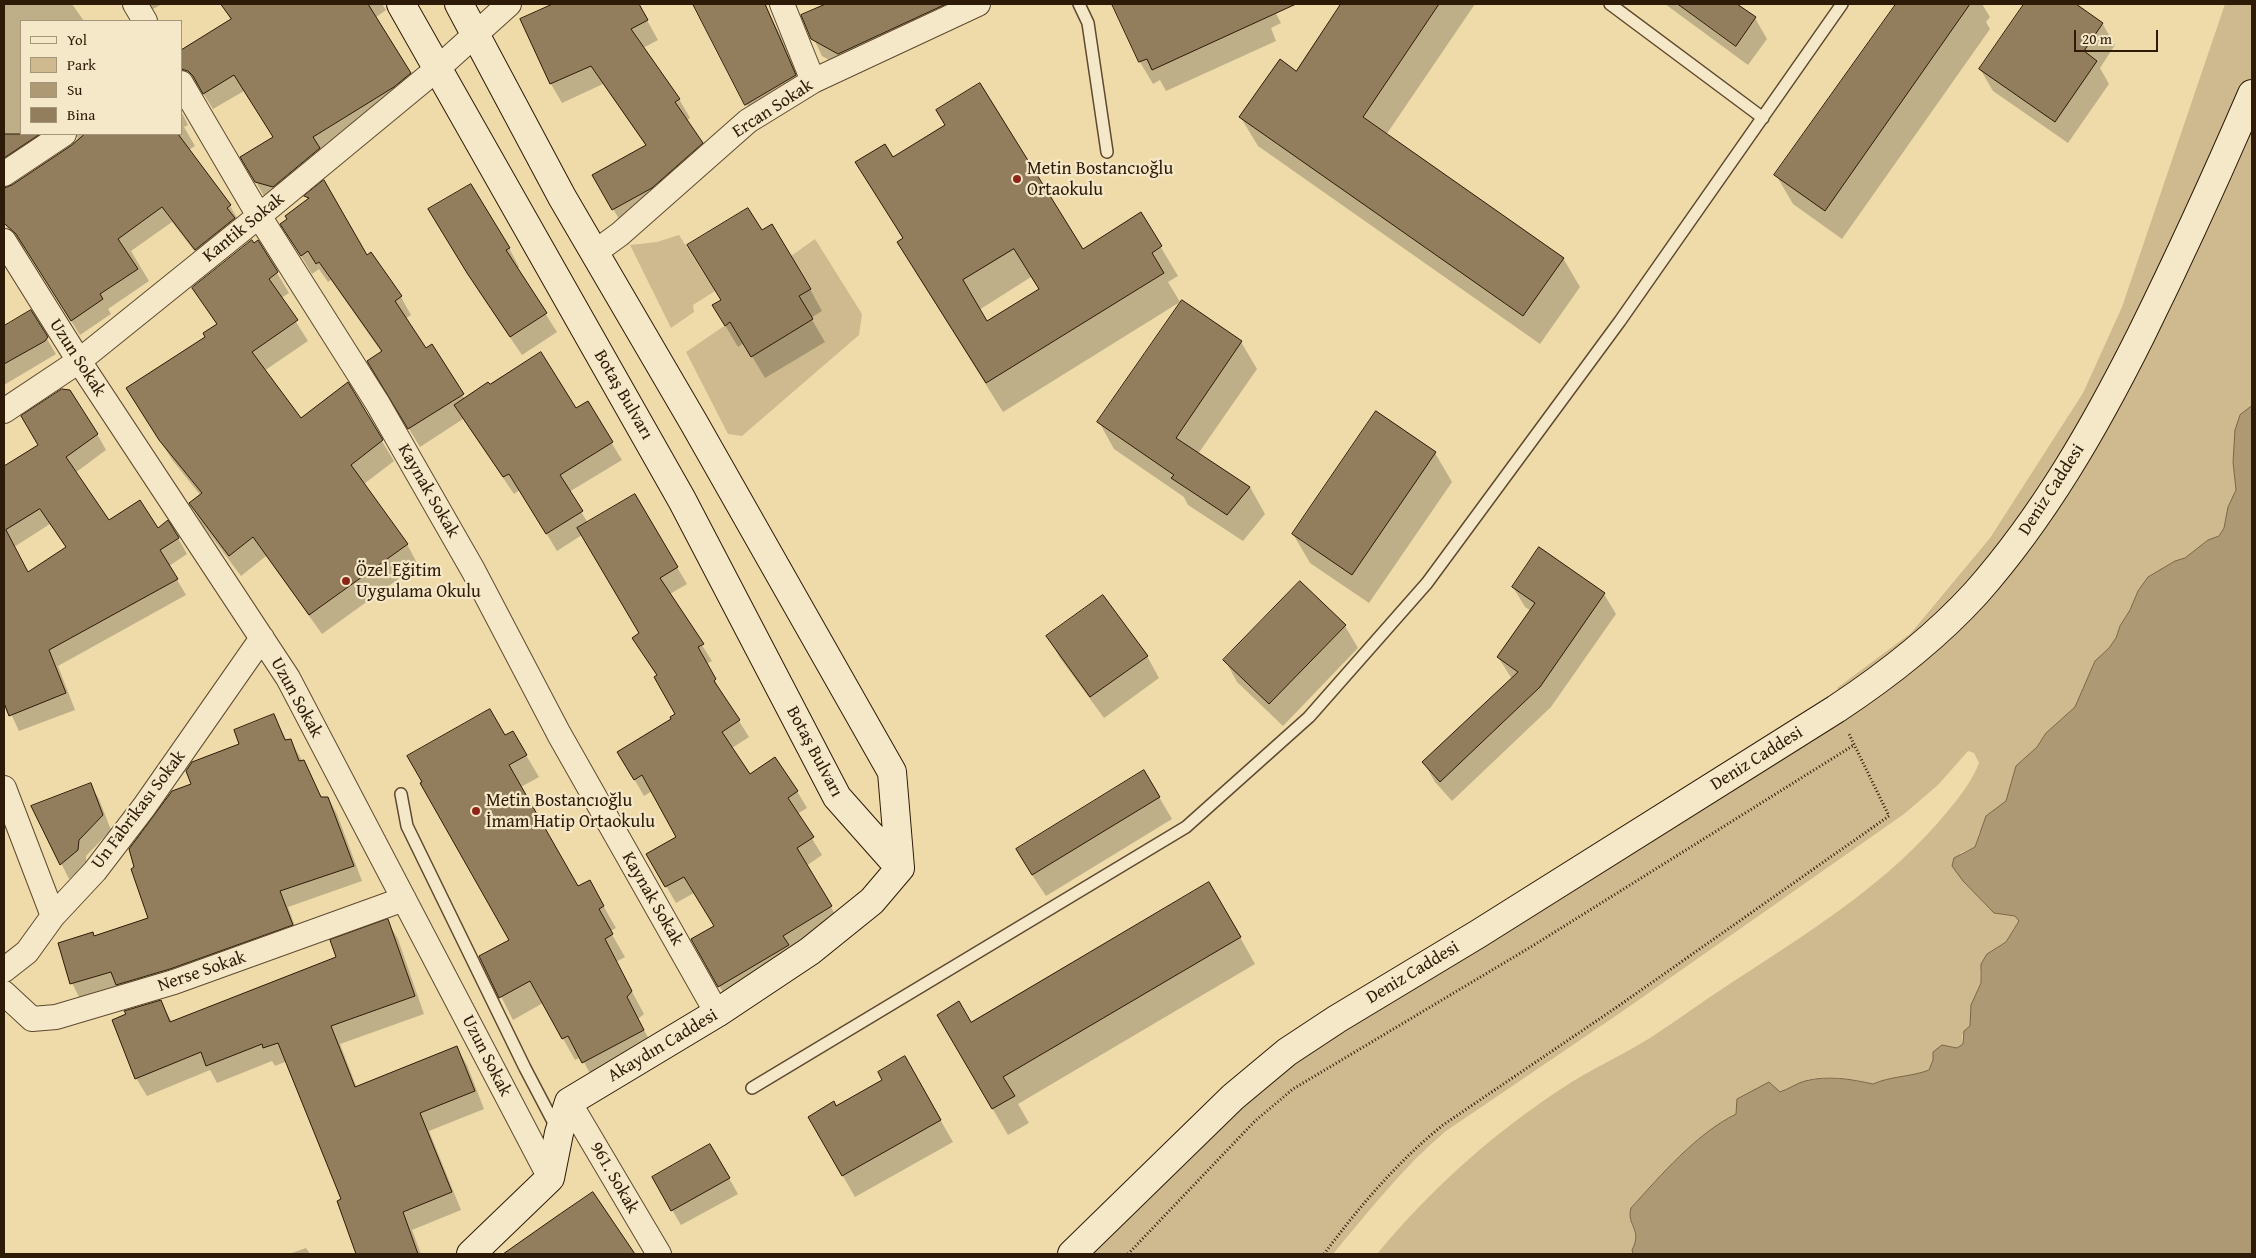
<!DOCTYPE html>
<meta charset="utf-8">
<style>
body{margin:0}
#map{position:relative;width:2256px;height:1258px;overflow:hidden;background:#efdbaa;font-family:"Gentium Book Plus",serif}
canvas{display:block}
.frame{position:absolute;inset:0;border:5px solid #2d1a07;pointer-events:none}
.legend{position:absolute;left:20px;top:20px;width:162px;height:115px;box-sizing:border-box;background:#f5e8c8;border:1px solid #a5967b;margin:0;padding:6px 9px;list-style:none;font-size:15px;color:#2d1a07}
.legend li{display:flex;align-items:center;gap:10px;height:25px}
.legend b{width:25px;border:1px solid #a5967b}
.scale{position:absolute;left:2074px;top:30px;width:84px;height:22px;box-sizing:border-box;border:2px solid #2d1a07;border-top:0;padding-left:6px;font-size:15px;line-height:18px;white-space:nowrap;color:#2d1a07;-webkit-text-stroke:4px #f5e8c8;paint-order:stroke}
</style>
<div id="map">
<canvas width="2256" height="1258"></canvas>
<div class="frame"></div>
<ul class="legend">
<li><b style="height:6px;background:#f5e8c8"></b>Yol</li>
<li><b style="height:14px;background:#ceba8e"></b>Park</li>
<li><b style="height:14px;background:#ad9973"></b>Su</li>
<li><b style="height:14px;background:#927e5c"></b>Bina</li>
</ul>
<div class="scale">20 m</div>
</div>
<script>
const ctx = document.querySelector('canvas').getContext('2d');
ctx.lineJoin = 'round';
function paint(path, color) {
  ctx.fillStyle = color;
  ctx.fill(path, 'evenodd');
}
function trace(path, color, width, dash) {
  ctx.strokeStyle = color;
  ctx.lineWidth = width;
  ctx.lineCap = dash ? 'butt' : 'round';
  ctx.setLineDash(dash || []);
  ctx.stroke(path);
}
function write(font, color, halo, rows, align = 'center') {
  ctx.font = font + ' "Gentium Book Plus",serif';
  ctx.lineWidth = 4.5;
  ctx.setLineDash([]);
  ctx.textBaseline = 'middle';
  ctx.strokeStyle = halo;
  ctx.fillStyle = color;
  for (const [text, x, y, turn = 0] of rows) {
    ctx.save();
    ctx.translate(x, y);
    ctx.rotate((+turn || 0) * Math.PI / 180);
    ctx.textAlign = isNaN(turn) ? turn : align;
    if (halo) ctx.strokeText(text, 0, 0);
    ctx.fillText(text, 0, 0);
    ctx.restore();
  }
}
paint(new Path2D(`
 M2225,4h27v402l-2,1 -17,55 3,28 -8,17 -4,21 -5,8 -11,4 -23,18 -10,3 -27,17 -10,13 -8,19 -10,16 -4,12 -7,10 -14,13 -20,46 -29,26 -9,14 -20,19 -11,35 -8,7 -19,25 -4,14 -15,6 24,50 10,10 21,3 4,5 -13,21 -19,12 -7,18 1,11 -3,8 -7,14 -1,21 -8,10 1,8 -6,4 -6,-2 -18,6v8l-4,10c-18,7 -38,6 -56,14 -21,-6 -47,-10 -69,-3 -8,3 -15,9 -24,11 -14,4 -28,7 -42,10l-2,12c-40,20 -75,61 -105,94 -5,17 11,23 1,42l1,4h-256c52,-63 115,-120 184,-165 28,-19 60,-33 89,-51 26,-17 52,-36 78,-53 78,-51 159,-100 219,-173 12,-14 25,-31 32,-49l-5,-10 -6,-2 -30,34 -34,29 -284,199 -174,118c-43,36 -77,80 -113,123h-261l161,-157 612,-394 -8,-15 74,-55 79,-95 93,-145 39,-86z
 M679,235l36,56 -22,14 1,7 -23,16 -41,-83 27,-3z
 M815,239l47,75 -3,21 -117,101 -14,-2 -42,-82 44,-30 21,34 62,-37 -14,-23 12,-8 -20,-32z`), '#ceba8e');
const water = new Path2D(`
 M2252,406v848h-619l-1,-4c11,-21 -6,-24 -1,-42 30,-33 65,-74 105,-94l1,-15 32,-17 11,10c9,-3 17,-9 25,-11 23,-6 46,-2 68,3 18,-8 38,-7 56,-14l4,-10v-8l9,-7 15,3 6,-4 1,-13 6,-5 1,-21 10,-22v-19l6,-10 19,-12 13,-21 -4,-5 -21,-3 -31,-32 -11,-15 2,-8 21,-11 11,-31 20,-15 10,-35 21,-19 9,-14 29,-26 20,-46 14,-13 7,-10 4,-12 10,-16 8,-19 10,-14 27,-16 10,-3 23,-18 11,-4 5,-8 4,-21 8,-17 -3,-28 2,-32 5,-15z`);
paint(water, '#ad9973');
trace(water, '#7a6648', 1);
paint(new Path2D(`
 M4,4h68l12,17h-63v113h160v-23l7,14 -4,2 11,19 -6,4 41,56 9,15 -34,44 -33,-43 -41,29 18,30 -41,28 3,5 -31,21 -54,-85 -8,-6 -14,-21v-34l8,-2 61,-41 5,-9 -6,-1 -68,44z
 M145,4h17l-9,5z
 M222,4h160l4,6 -11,8 44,72 -154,108 -23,-41 32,-19 -30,-47 -31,18 -14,-22 -9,-2 -9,4v-37l51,-32z
 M556,4h30l2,3 6,-3h44l20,36 -15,8 36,51 11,19 -4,3 26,42 -88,65 -30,-53 52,-29 -43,-62 -41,19 -11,-19 -29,-65z
 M695,4h69l24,46 20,48 -50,28z
 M829,4h160l-140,67 -27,-15 -19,-40z
 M1113,4h158l10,19 -10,5 5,13 -110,50 -6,-11 -7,4 -13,-22z
 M1343,4h132l-89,131 177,123 17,29 -40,57 -282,-198 -17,-28 55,-46z
 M1665,4h71l19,14 12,21 -19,26z
 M1897,4h85l8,13 -4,5 4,7 -148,210 -49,-35 -17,-29z
 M2025,4h49l28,19 13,22 -15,23 9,16 -41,59 -75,-52 -13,-22z
 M323,182l43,75 5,-3 30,43 10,18 -6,4 21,31 39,49 110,11 12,-7 35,57 -53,32 19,31 46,-28 53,89 -17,10 42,67 -6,3 18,33 25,40 -17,11 17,28 48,15 10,17 -10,6 25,41 -16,11 35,58 -112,79 -36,-63 22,-14 -21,-33 -18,10 -28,-48 30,-17 -26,-47 -8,5 -25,-43 54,-33 3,-6 -19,-38 -23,-38 7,-4 -59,-99 -25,16 -37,-61 -6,4 -51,-75 -43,28 -41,-68 3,-26 -51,-73 -3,2 -9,-13 -7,5 -19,-31 15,-44 -2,-2z
 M874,191l209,59 58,-36 37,62 -10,6 12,20 -177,110 -88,-141 -12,-32zM1031,277l9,13 -53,33 -8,-13z
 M441,228l68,20 10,19 -2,2 40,63 -35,23 -43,-63z
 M761,232l49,57 12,22 -11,7 14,24 -60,36 -21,-35 -6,4 -25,-42 9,-5z
 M277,273l12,20 -8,5 27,43 -44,30 36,49 47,-36 47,77 -30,23 43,60 11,21 -96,69 -56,-78 -25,20 -39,-52 -11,-20 10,-8 -28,-35 -46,-72 80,-51 10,-13 -24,-37z
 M31,312l25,42 -52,31v-58z
 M1241,342l16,27 -59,85 52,33 15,27 -22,27 -55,-36 -4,-8 -70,-48 -15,-27z
 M1376,413l59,40 17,29 -83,121 -59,-40 -17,-29z
 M97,434l9,16 -31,23 34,49 49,7 20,9 9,16 -18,12 17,29 -128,71 17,44 -56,21 -15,-32v-231l35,-23zM50,524l17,25 -39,24 -14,-26z
 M1513,587l91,7 12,20 -65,93 -99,94 -17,-19 -11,-19 88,-84 -14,-22 33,-46 -6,-4z
 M1345,626l13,22 -75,78 -46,-44 -12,-22z
 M1048,637l99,19 12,22 -55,40 -44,-60z
 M274,716l13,25h4l12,21 19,36h6l9,16 25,67 -74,26 12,33 -220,59 -8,-16 22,-46 55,-19 43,-133z
 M513,733l26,44 -18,10 57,101 11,-7 27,47 -6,3 15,26 -9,5 28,52 -6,5 18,33 -60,32 -15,-27 -6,3 -32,-57 -30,17 -32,-63 30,-17 -6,-203z
 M90,784l9,15 12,31 -25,26v9l-17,14 -36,-72z
 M1159,797l13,22 -126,77 -16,-24z
 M387,921l11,18 26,75 -84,30 17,44 100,-40 10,17 17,44 -55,22 32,79 -49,20 9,24h-64l-18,-53 4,-1 -56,-139 -12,5 -3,-5 -55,22 -7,-13 -63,26 -11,-18 25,-76 11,20 165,-64z
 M1240,937l15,27 -237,140 11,19 -21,12 -70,-120 33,9z
 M905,1058l48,84 -98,55 -46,-80 27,-9 48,-27z
 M710,1145l28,49 -57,31 -28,-48z
 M593,1194l40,60h-128z
 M306,1248l4,6h-21z`), '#0003');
const building = new Path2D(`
 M221,4h147l43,69 -17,14 -81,50 7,11 -47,39 -18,-5 -15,-25 33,-20 -39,-62 -31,19 -10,-18 -5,-5 -7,-2v-19l50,-31z
 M553,4h86l9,16 -17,9 49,70 -5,3 28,41 -51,45 -40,22 -20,-35 54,-30 -55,-79 -41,18 -30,-65z
 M693,4h72l31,71 -51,30z
 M826,4h120l-108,50 -27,-15 -10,-24z
 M1112,4h184l-144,66 -5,-11 -8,3z
 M1341,4h98l-76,113 201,141 -41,58 -284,-199 41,-58 16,12z
 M1678,4h59l19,13 -20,29z
 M1896,4h74l-145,207 -51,-36z
 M2024,4h52l27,19 -19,28 13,10 -42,61 -76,-53z
 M980,83l103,166 58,-37 21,34 -10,7 12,20 -178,110 -89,-141 6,-4 -48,-76 30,-18 8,13 52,-32 -9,-15zM1014,249l25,40 -52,32 -24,-41z
 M4,134h36l-36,24z
 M85,134h93l53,71 -4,3 8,10 -40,32 -33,-43 -44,32 20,30 -38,25 3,5 -32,22 -55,-87 -12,-11v-35l8,-3 60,-40z
 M324,180l43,75 4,-3 31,44 -7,5 31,47 6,-4 32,50 -56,35 -41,-68 15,-10 -63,-89 -3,2 -8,-13 -7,5 -21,-32 7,-5 -2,-3 24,-18 -5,-2z
 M471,184l39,64 -4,2 41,63 -37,24 -43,-64 -39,-64z
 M748,208l14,22 10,-6 39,65 -12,7 14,23 -62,38 -21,-35 -5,4 -13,-21 9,-5 -34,-55z
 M252,240l2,3 4,-3 20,32 -9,7 29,41 -46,32 49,66 47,-36 35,58 -32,25 57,79 -99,71 -56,-78 -24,19 -40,-53 13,-10 -43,-53 -33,-52 79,-51 -2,-4 14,-9 -25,-36z
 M1182,300l60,41 -66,97 74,49 -23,28 -56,-37 3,-3 -77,-53z
 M31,310l17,27 -3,4 -41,23v-38z
 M541,352l35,56 12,-7 25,41 -53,33 23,36 -37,23 -37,-60 -6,3 -49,-72 34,-23 2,2z
 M62,389l8,1 28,44 -32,23 43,63 31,-20 18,28 10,-8 11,18 -19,12 18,29 -129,71 17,43 -57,23 -5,-13v-237l34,-21 -17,-29zM40,509l26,38 -38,25 -22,-42z
 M1376,411l60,41 -84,123 -60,-41z
 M635,494l43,73 -18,11 44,66 -6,3 18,32 -2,2 26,39 -18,12 28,42 25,-17 23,34 -10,7 26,39 -17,11 35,58 -49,30 6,9 -71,42 -27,-48 23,-13 -30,-49 -19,10 -19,-33 30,-17 -34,-62 -8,5 -17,-28 54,-33 -1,-2 5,-3 -21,-37 3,-2 -25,-37 7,-5 -62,-105z
 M1539,547l66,46 -65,94 -100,95 -18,-20 96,-90 -21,-15 38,-54 -23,-16z
 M1300,581l46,44 -77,79 -46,-44z
 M1103,595l45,61 -58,41 -44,-61z
 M490,709l15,26 8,-4 14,24 -18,10 69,121 12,-6 14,26 -5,3 14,25 -8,5 27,52 -5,6 17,33 -62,33 -14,-27 -6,3 -32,-58 -31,17 -20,-42 30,-16 -89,-157 2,-1 -15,-26z
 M274,714l11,26 6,-1 8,22 5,-1 17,37h7l26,69 -74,25 13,34 -123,44 -54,16 -5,-13 -41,12 -12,-41 35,-11 1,4 54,-18 -17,-49 3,-2 -5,-18 43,-58 19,-7 -5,-13 6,-9 47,-18 -5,-14z
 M1144,770l16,27 -128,78 -16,-26z
 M91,783l12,32 -24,25 -1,10 -18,15 -29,-59z
 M1209,882l32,55 -238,140 12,19 -23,13 -55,-94 22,-14 12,21z
 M388,919l27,77 -84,30 24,61 102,-41 18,45 -55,22 32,79 -49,20 15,42h-62l-19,-53 4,-2 -63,-156 -15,5 -1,-4 -56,22 -5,-14 -66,27 -23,-59 14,-6 -2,-3 37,-11 9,22 166,-65 -6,-17z
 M905,1056l36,64 -99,56 -34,-59 26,-16 2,5 46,-26 -4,-8z
 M710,1144l20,34 -59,33 -19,-34z
 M593,1192l42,62h-132l57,-40z`);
paint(building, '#927e5c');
trace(building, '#2d1a07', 1);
const lane = new Path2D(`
 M1079,4l9,19 19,129
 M1610,4l153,114
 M401,794l6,32 118,242 32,61
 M752,1088l434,-261 123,-110 118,-134 193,-262 222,-317`);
const street = new Path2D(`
 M135,4l10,17
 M782,4l31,77
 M181,83l78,133 119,188 95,166 86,164 158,279
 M4,174l60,-40
 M4,241l75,120 209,317 262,500
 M594,253l26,-19 128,-113 65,-40 165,-77
 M4,411l75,-50 180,-145 178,-147 72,-65
 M4,788l49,128
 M4,970l23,-18 26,-36 42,-45 49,-64 118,-169
 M4,993l28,26 24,-2 118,-35 230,-83
 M569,1102l90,152`);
const secondary = new Path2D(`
 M401,4l281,496 155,297 63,71
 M459,4l103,193 132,226 198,349 8,96
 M471,1254l79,-76 9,-45 10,-31 148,-89 93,-62 62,-50 28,-33
 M1072,1254l161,-157 54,-45 50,-33 141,-85 358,-225c50,-33 99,-71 140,-116 68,-77 119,-166 165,-258 39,-79 76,-160 111,-241`);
trace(lane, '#5e4a30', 14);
trace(street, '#5e4a30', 26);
trace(secondary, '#2d1a07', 30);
trace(new Path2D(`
 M1128,1254l127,-133 38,-32 241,-144 320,-200
 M1324,1254c35,-47 73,-92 119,-129l174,-118 272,-191 -41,-84`), '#2d1a07', 3, [1, 2.5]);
trace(lane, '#f5e8c8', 11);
trace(street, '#f5e8c8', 24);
trace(secondary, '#f5e8c8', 28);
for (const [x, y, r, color] of [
 [1017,179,5,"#8f2418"],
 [346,581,5,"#8f2418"],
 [476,811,5,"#8f2418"]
]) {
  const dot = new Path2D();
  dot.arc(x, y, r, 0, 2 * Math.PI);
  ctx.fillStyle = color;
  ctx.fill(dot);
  trace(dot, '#f5e8c8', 2);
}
write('18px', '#2d1a07', '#f5e8c8', [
 ["Ercan Sokak",773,109,-33],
 ["Kantik Sokak",244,228,-39],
 ["Uzun Sokak",77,358,57],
 ["Botaş Bulvarı",623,395,60],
 ["Deniz Caddesi",2052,490,-57],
 ["Kaynak Sokak",428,491,60],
 ["Uzun Sokak",296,698,61],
 ["Botaş Bulvarı",814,752,62],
 ["Deniz Caddesi",1757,759,-32],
 ["Un Fabrikası Sokak",139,810,-53],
 ["Kaynak Sokak",652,899,60],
 ["Nerse Sokak",202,972,-19],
 ["Deniz Caddesi",1413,973,-31],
 ["Akaydın Caddesi",663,1046,-31],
 ["Uzun Sokak",486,1056,63],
 ["961. Sokak",614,1178,60]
]);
write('18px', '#2d1a07', '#f5e8c8', [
 ["Metin Bostancıoğlu",1027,169],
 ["Ortaokulu",1027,190],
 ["Özel Eğitim",356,571],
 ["Uygulama Okulu",356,592],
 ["Metin Bostancıoğlu",486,801],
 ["İmam Hatip Ortaokulu",486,822]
], 'left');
</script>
